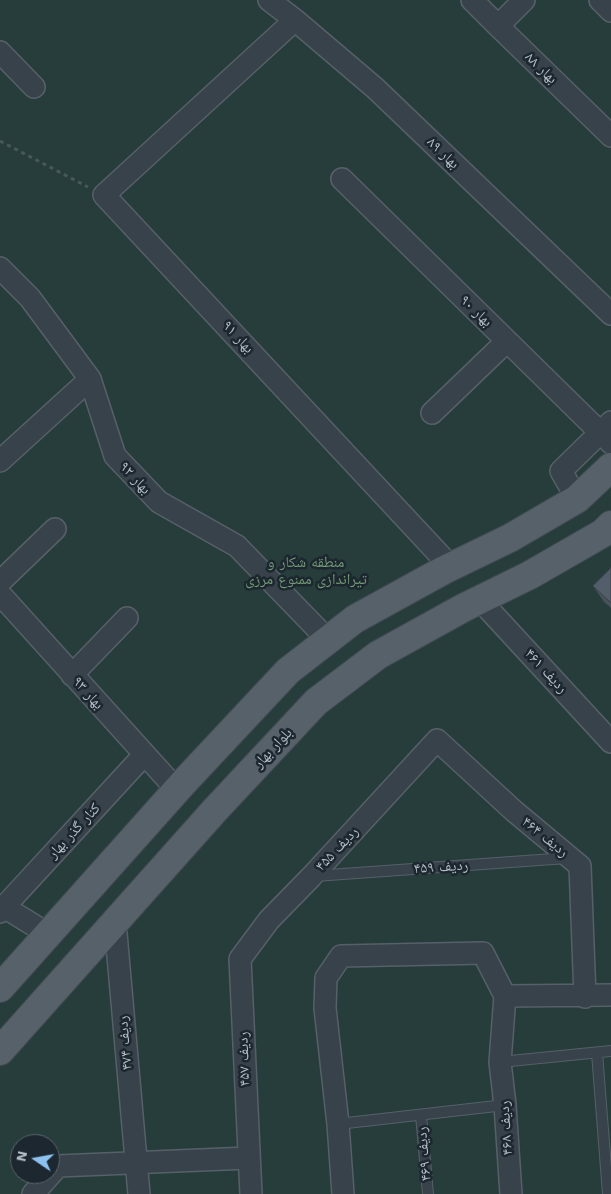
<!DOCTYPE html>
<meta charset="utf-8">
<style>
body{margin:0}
#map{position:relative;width:611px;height:1194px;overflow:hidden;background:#24303a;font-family:"Work Sans",sans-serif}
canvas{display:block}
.north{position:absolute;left:10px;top:1134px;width:50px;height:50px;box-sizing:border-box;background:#1d272f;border:1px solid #59636b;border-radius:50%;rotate:282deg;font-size:14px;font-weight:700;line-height:20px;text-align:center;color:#b3bdc6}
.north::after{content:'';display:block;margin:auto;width:18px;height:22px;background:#8dc2f0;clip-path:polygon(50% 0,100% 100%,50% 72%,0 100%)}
</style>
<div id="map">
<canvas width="611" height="1194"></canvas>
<div class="north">N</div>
</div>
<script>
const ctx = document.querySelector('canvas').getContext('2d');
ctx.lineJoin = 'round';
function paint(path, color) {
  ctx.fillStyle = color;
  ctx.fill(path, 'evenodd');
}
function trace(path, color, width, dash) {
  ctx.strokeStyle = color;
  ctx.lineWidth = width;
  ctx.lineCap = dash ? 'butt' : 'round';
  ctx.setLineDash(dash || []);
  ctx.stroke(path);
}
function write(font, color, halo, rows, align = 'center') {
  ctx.font = font + ' "Work Sans","Noto Naskh Arabic",sans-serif';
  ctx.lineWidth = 5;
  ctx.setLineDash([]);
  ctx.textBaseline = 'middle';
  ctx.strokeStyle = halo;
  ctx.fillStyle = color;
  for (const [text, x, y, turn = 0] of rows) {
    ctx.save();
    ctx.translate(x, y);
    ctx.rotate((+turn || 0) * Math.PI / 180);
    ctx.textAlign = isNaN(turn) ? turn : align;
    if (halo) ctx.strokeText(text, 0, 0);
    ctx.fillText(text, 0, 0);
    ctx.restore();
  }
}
paint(new Path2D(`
 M0,0h611v1194h-611zM20,1144h30v30h-30z`), '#273d3b');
const lane = new Path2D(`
 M315,876l252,-18
 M597,1053l11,141
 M500,1062l111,-11
 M421,1115l7,79
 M338,1124l167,-19`);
const street = new Path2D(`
 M269,0l26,20 80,68 236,226
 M472,0l26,26
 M524,0l-26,26 113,110
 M600,0l11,11
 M295,20l-191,175 347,372
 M0,52l34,35
 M342,179l269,264
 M0,268l30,30 60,81 25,77 44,46 78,44 91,94
 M432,413l75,-72
 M0,461l90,-82
 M577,499l-16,-28 50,-49
 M0,582l55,-53
 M0,594l177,196
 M480,600l131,142
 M72,675l55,-57
 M4,907l140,-152
 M0,912l4,-5 44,27
 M115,922l24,272
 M505,996l106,-1
 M33,1194l25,-28 190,-8
 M251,1194l-11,-235 29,-39 42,-43 126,-137 77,71 66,55 5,131
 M343,1194l-5,-70 -13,-116 1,-30 15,-22 142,-3 22,43 -5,66 5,43 6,89`);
const primary = new Path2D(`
 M0,988l184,-206 104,-111 67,-52 89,-49 66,-32 67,-39 34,-32
 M0,1051l215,-241 101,-108 62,-47 85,-47 67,-33 73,-42 8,-8`);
trace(lane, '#566068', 12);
trace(street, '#566068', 24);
trace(primary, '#414b53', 30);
trace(new Path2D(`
 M0,141l88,46`), '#465959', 3, [4, 4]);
trace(lane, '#38424a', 10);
trace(street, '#38424a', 21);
trace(primary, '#56616a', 28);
paint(new Path2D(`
 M611,568v40l-7,-6 -11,-16z`), '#47525b');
const building = new Path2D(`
 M611,568v35l-18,-17z`);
paint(building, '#525f6a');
trace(building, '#39424a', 1);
write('15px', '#b3bdc6', '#1d272f', [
 ["بهار ۸۸",541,68,44],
 ["بهار ۸۹",443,153,44],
 ["بهار ۹۰",476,311,44],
 ["بهار ۹۱",238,337,47],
 ["بهار ۹۲",135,478,47],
 ["ردیف ۴۶۱",546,671,47],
 ["بهار ۹۳",88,693,48],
 ["بلوار بهار",273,748,-47],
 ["کنار گذر بهار",74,831,-47],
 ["ردیف ۴۶۴",545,837,39],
 ["ردیف ۴۵۵",337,849,-47],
 ["ردیف ۴۵۹",441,867,-4],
 ["ردیف ۴۷۴",125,1043,-95],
 ["ردیف ۴۵۷",244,1059,-92],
 ["ردیف ۴۶۸",506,1128,-94],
 ["ردیف ۴۶۹",424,1154,-95]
]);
write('15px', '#739a76', '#1d272f', [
 ["منطقه شکار و",306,563],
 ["تیراندازی ممنوع مرزی",306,580]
]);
</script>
